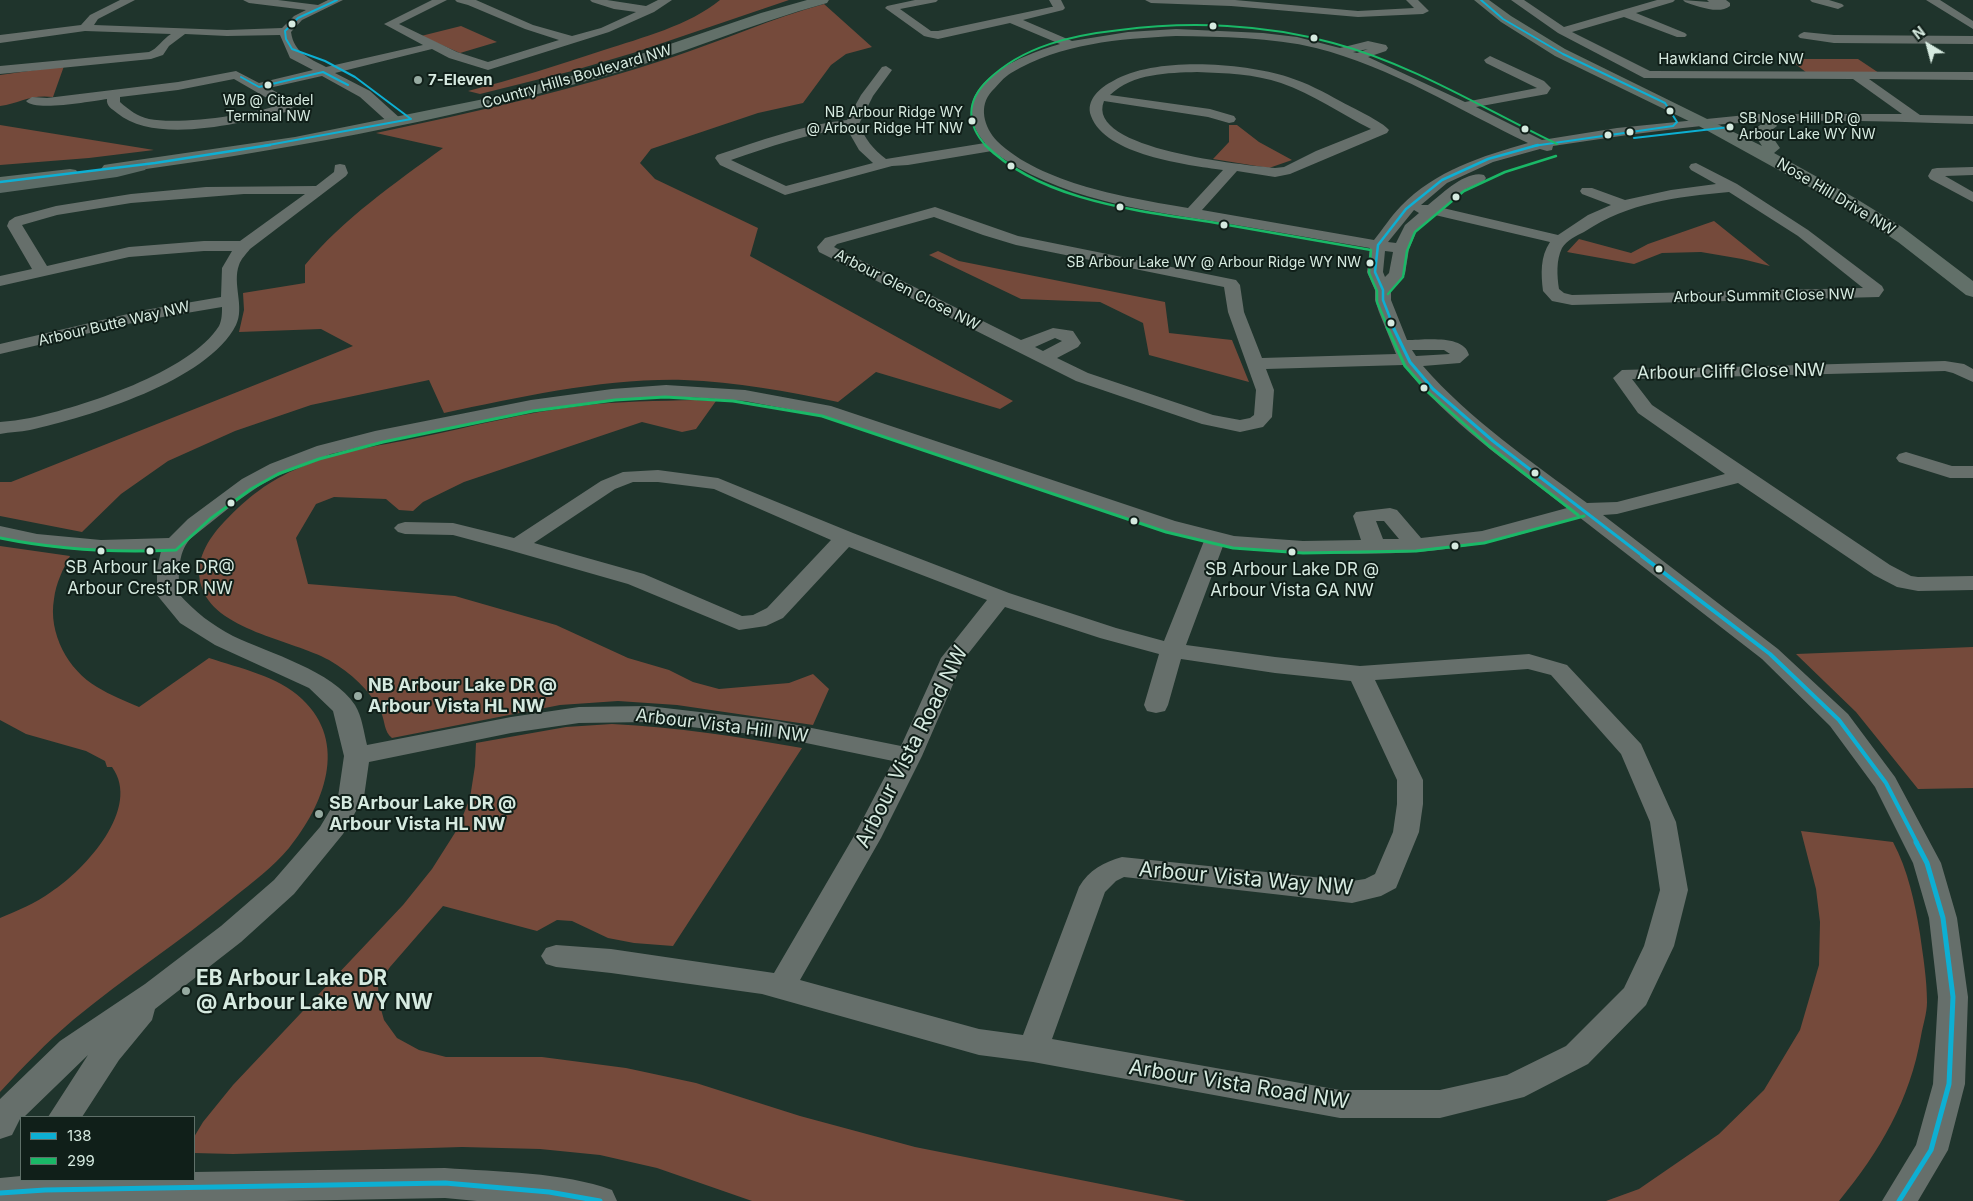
<!DOCTYPE html>
<style>
body{margin:0}
#map{position:relative;width:1973px;height:1201px;overflow:hidden;background:#1f342c;font-family:Inter,sans-serif}
canvas{display:block}
.legend{position:absolute;left:20px;top:1116px;width:175px;height:65px;box-sizing:border-box;background:#101f19;border:1px solid #5f7069;margin:0;padding:6px 9px;list-style:none;font-size:15px;color:#d6eae0}
.legend li{display:flex;align-items:center;gap:10px;height:25px}
.legend b{width:25px;border:1px solid #5f7069}
.north{position:absolute;left:1903px;top:20px;width:50px;height:50px;-webkit-text-stroke:4px #101f19;paint-order:stroke;rotate:323deg;font-size:14px;font-weight:700;line-height:20px;text-align:center;color:#d6eae0}
.north::after{content:'';display:block;margin:auto;width:18px;height:22px;background:#d6eae0;clip-path:polygon(50% 0,100% 100%,50% 72%,0 100%)}
</style>
<div id="map">
<canvas width="1973" height="1201"></canvas>
<ul class="legend">
<li><b style="height:6px;background:#0dafd3"></b>138</li>
<li><b style="height:6px;background:#1ab867"></b>299</li>
</ul>
<div class="north">N</div>
</div>
<script>
const ctx = document.querySelector('canvas').getContext('2d');
ctx.lineJoin = 'round';
function paint(path, color) {
  ctx.fillStyle = color;
  ctx.fill(path, 'evenodd');
}
function trace(path, color, width, dash) {
  ctx.strokeStyle = color;
  ctx.lineWidth = width;
  ctx.lineCap = dash ? 'butt' : 'round';
  ctx.setLineDash(dash || []);
  ctx.stroke(path);
}
function write(font, color, halo, rows, align = 'center') {
  ctx.font = font + ' Inter,sans-serif';
  ctx.lineWidth = 4;
  ctx.setLineDash([]);
  ctx.textBaseline = 'middle';
  ctx.strokeStyle = halo;
  ctx.fillStyle = color;
  for (const [text, x, y, turn = 0] of rows) {
    ctx.save();
    ctx.translate(x, y);
    ctx.rotate((+turn || 0) * Math.PI / 180);
    ctx.textAlign = isNaN(turn) ? turn : align;
    if (halo) ctx.strokeText(text, 0, 0);
    ctx.fillText(text, 0, 0);
    ctx.restore();
  }
}
paint(new Path2D(`
 M720,0h69l-156,53 -61,18 -92,23 -12,-3c46,-12 91,-26 136,-41 37,-12 86,-25 116,-50z
 M824,4l48,43 -26,7 -15,11 -28,38 -45,10 -107,36 -11,14 15,16 103,49 -8,28 263,145 -13,8 -124,-37 -38,30c-51,-11 -102,-20 -154,-22 -79,-2 -163,17 -240,33l-15,-33 -118,25 -76,26 -67,30 -47,33 -39,38 -82,-16v-34h11l342,-136 -32,-17 -82,3 5,-22 -1,-17 62,-10v-18c38,-46 90,-82 138,-117l-67,-15c99,-21 198,-43 294,-75 52,-17 102,-40 154,-54z
 M461,26l36,16 -37,11 -39,-17z
 M1789,59h69l21,14h-72z
 M64,66l-11,31c-22,-3 -33,6 -53,9v-31z
 M0,125l154,25 -65,8 -89,7z
 M1229,125h8l22,17 33,18 -23,8 -56,-9 16,-17z
 M1714,221l56,45 -28,-7 -41,-7 -39,1 -28,11 -67,-12 12,-13 52,14 17,-9z
 M938,251l21,10 206,41 4,31 63,7 17,42 -100,-27 -6,-32 -43,-21 -79,-3 -92,-44z
 M696,400l20,1 -20,28 -14,3 -40,-10 -178,60 -41,20 -10,9 -14,-1 -13,-11 -52,-2 -18,7 -20,34 12,46 147,12 101,29 72,33 41,12 24,12 26,7 70,-6 24,-9 16,15 -16,36 -136,-20 -59,-4 -58,4 -168,33c-8,-6 -7,-17 -11,-26 -12,-23 -29,-38 -52,-52 -36,-20 -116,-30 -128,-75 -7,-24 7,-46 23,-63 24,-25 44,-41 77,-55 36,-16 78,-21 116,-29 54,-11 109,-26 163,-32 39,-5 78,-5 116,-6z
 M0,546l70,10c-7,13 -14,27 -16,43 -6,34 14,71 43,88 13,8 28,14 42,20l70,-49c30,10 69,18 93,41 47,44 22,106 -13,149 -16,19 -37,35 -56,50 -52,43 -108,79 -160,122 -26,22 -50,47 -73,72v-174c17,-7 36,-15 51,-26 34,-22 91,-84 61,-125h-5l-2,-6 -19,-10 -60,-17 -26,-14z
 M1973,647v141l-55,1 -62,-77 -60,-58z
 M612,724c65,3 127,13 190,24l-129,198 -39,-3 -26,-5 -36,-17 -15,-1 -20,11 -94,-25 -53,61 -12,18 1,17 5,18 13,18 22,12 27,7h96l84,11 70,15 104,33 115,31 271,54h-434l-95,-33 -57,-13 -60,-6 -78,-2 -229,7 -39,-1v-16l9,-15 30,-37 170,-180 29,-36 26,-41 12,-30 5,-32 1,-23 90,-16z
 M1801,831l92,11c15,28 22,61 27,92 3,22 7,45 7,68 0,11 -4,23 -6,34 -11,64 -41,115 -82,165h-233l33,-12 80,-55 45,-44 36,-60 19,-65 1,-43 -4,-33z`), '#754a3b');
paint(new Path2D(`
 M120,0h15l-37,19 -4,6 133,5 55,-2 12,-12 12,-6 -57,-7 -6,-3h35l40,5 10,-5h15l-41,20 -11,12c3,21 18,26 35,35l97,-22 -39,-21 48,-24h15l-48,24 58,28 31,10 71,-22 -34,-11 -57,-24 -11,-3 -2,-2h21l57,25 39,11 29,-8 35,-16 -22,-3 -22,-7 -2,-2h17l39,6 12,-6h14l-18,12 -45,20 -121,38 -39,-12 -17,-9 -97,24 35,18 31,28 2,3 -2,3h-10l-31,-28 -38,-21 -53,12 25,14 2,3 -10,7c-44,11 -131,33 -169,1 -5,-4 -11,-7 -10,-14 -15,2 -72,13 -81,2l6,-4 15,1 131,-16 58,-11 23,12 54,-13 -23,-12 -10,-23 -53,1 -42,-2 -16,12 -6,9 -12,4 -151,15v-8l149,-14c8,-3 14,-13 22,-18l-86,-3 -85,12v-8l81,-10 9,-10zM234,79l45,26c-29,10 -100,20 -130,14 -12,-3 -20,-9 -29,-17v-5l58,-7z
 M915,0h23l-2,2 -36,7 31,22h7l113,-24h2l-4,-7h12l4,8 -2,2 -40,10 49,21 56,-9 48,-3 87,4 34,4 43,11 28,-7 18,4 2,3 -2,3 -18,6 97,45 72,-14 -51,-25 -2,-3 6,-4 54,25 7,7 -4,6 -71,13 66,33 75,-12 139,-14h146l-49,-35 -209,-1 -86,-45 -47,-33h13l40,27 93,-27h18l-2,2 -37,11 49,20 2,2 -2,2h-8l-53,-20 -52,15 78,39 323,1v8l-104,-1 51,36 53,1v8c-72,-2 -144,-5 -216,-2 -67,3 -137,14 -204,24l-1,4 -5,1 -7,-2 -47,13 -46,21 -26,22h7c14,-11 38,-35 56,-30l2,3 -2,3 -18,8 -23,19 115,27 30,-20 23,-10 -29,-11 -2,-3 2,-3h10l33,12 46,-10 45,-6 -25,-14 -2,-3 2,-3 5,-1 41,21 71,46 74,56 2,4 -5,7 -307,8 -20,-4 -9,-10c-2,-17 -3,-34 7,-49l-115,-27 -18,15 -8,19 -4,25 -14,17v9l16,40c17,0 57,-6 62,15l-9,8 -37,3c47,54 108,95 164,137l30,-1 108,-28 -87,-61 -25,-35 9,-8 323,-9 19,3 9,5v13l-20,-9 -8,-2 -313,8 20,26 238,160 21,11 7,1 55,-1v14l-55,1 -21,-4 -23,-12 -136,-92 -121,31 -14,1 175,134 70,65 47,63 46,86 16,55 11,79 -3,87 -17,66 -30,51h-36l34,-56 17,-61 5,-87 -9,-79 -16,-55 -38,-76 -45,-61 -68,-67 -183,-142c-32,9 -63,20 -95,26 -80,16 -170,11 -250,5l-11,-2 -37,99 89,12 85,9 169,-12 38,11 74,79 35,78 12,68 -14,56 -28,59 -58,59 -64,33 -84,21h-100l-307,-56 -54,-7 -217,-61 -151,-21 -55,-6 -10,-3 -5,-8 5,-8 10,-3 55,4 163,24 80,-137 39,-75 -116,-24 -129,-15 -69,1 -68,10 -142,29 -5,35 -21,37 -49,60 -53,48 -86,67 -3,11 -33,40 -37,57h-34l40,-62 -64,62h-3l-9,18 -12,4v-40l60,-58 85,-57 76,-58 53,-46 46,-53 18,-30 6,-41 -11,-45 -24,-23 -94,-43 -35,-22 -23,-28v-26l4,-18c-57,1 -104,0 -161,-13v-12l37,8 64,6 68,-2 19,-19 54,-40 28,-15 47,-18 58,-15 156,-31 81,-11 54,-4 79,5 86,16 344,115 59,15 69,5 58,-1 -8,-24 3,-4 34,-4 7,2 24,28 61,-7 85,-23c-57,-44 -120,-87 -164,-143l-137,4 8,21 -2,27 -9,10 -23,5 -38,-8 -126,-43 -257,-129 -2,-5 8,-9 110,-31 83,29 218,44 4,5 4,27 18,46 134,-4 -17,-42 -4,-12v-10l-8,-18 3,-24c-49,-8 -97,-17 -146,-25 -81,-13 -164,-23 -232,-72l-84,14 -16,1 -107,29 -65,-30 -5,-7 2,-3c43,-14 85,-30 130,-35l14,-25 21,-28 4,-1 6,4 -19,26 -14,28c6,15 14,25 27,35l99,-16c-45,-54 32,-87 75,-99l-50,-21 -72,16 -10,-2 -4,-1 -39,-28 2,-2zM1176,36c46,1 95,1 140,12 75,19 143,62 212,95 -46,13 -93,28 -127,63 -10,10 -18,23 -27,34l-172,-30 35,-39 38,6 15,-3 97,-41 2,-3c-6,-8 -38,-23 -49,-29 -16,-9 -33,-18 -52,-24 -45,-14 -132,-21 -175,4 -12,6 -28,19 -22,35 14,39 96,49 132,54l-35,38c-59,-10 -147,-24 -191,-67 -13,-14 -19,-35 -5,-50 6,-6 12,-14 19,-18 50,-30 108,-34 165,-37zM1368,49l-11,4 -4,-1zM1197,72c28,1 58,2 84,11 32,11 60,31 90,46l-55,22 -32,16 -9,1c-28,-3 -191,-18 -171,-67l104,16 21,6 5,-1 2,-3 -2,-3 -24,-7 -100,-14c23,-22 58,-22 87,-23zM847,129l12,21 14,13 -87,23 -55,-26c39,-13 76,-27 116,-31zM1729,192l69,44 65,52 -291,7 -8,-2 -5,-4c-2,-13 -3,-29 3,-41 5,-8 14,-12 22,-16 46,-30 91,-35 145,-40zM1414,210l5,3 -14,12 -9,18 -8,-1zM934,217l49,18 33,10 208,42 4,25 28,78 -2,25 -4,3 -10,2 -27,-5 -125,-42 -31,-15 21,-11 3,-4 -8,-12 -20,-3 -32,12 -187,-93 3,-3zM1385,251l8,1 -4,21 -4,4 -2,-5zM1055,338l7,3 -19,10 -8,-4zM1412,350h32l6,4 -34,2zM686,397l59,4 74,14 342,115 43,11 -40,100 -48,-13 -107,-35 -156,-60 -135,-55 -60,-8 -35,2 -22,9 -87,57 -61,-15 -48,-1 -7,2 -4,4 4,4 7,2 48,1 56,15 119,34 111,46 27,-4 17,-8 66,-71 138,53 -46,58 -40,88 -124,-25 -129,-15 -69,1 -68,10 -144,28c-3,-12 -5,-29 -12,-40 -22,-34 -86,-52 -122,-69 -21,-11 -38,-24 -54,-42 0,-19 -2,-40 11,-55l49,-39 23,-16 22,-11 47,-19 69,-16 158,-31 81,-9zM633,482h25l56,7 117,51 -64,68 -14,7 -11,1 -98,-42 -110,-31 81,-54zM1376,521h8l15,18h-16zM1005,607l95,31 59,16 -15,51 3,6 9,2 9,-2 3,-6 13,-46 94,14 76,8 46,99v24l-4,28 -18,42 -10,5 -13,2 -230,-24c-18,5 -33,13 -43,30l-56,148 -44,-6 -179,-49 81,-142 41,-82 42,-97zM1528,669l23,6 70,79 29,68 10,68 -16,56 -20,42 -58,58 -59,29 -67,15h-100l-288,-51 53,-147 11,-11 8,-4 228,26 29,-7 15,-8 23,-56 4,-28v-24l-48,-100z
 M1145,0h90l123,11 56,-3 -8,-8h12l11,11 -6,3 -65,3 -127,-11 -80,-3z
 M1683,0l26,2 -2,-2h19l4,3v3c-11,9 -33,0 -45,-4z
 M1810,0h19l13,4 2,2 -6,3 -26,-7z
 M1926,0h14l33,21v8z
 M1804,32l30,3 139,1v8l-139,-1 -34,-5 -2,-2 2,-2z
 M340,164l5,1 3,8 -2,3 -96,73c-4,5 -9,10 -11,16 -7,19 6,42 -3,60 -28,56 -148,92 -206,105 -10,2 -20,2 -30,4v-12c10,-1 20,-2 30,-4 52,-11 160,-46 189,-92 3,-6 3,-13 3,-19l-77,13 -145,34v-10l145,-34 76,-13 1,-29 10,-17h-28l-75,6 -129,29v-10l32,-7 -25,-43 2,-5 6,-4 41,-11 75,-12 75,-7 110,-1 18,-14 1,-7zM244,194h61l-65,47h-36l-75,6 -82,19 -25,-41 35,-10 74,-12z
 M1973,167v8l-28,1 28,16v10l-43,-23 -2,-3 4,-7 5,-1z
 M1906,452l46,14h21v12h-23l-51,-16 -3,-4 3,-4z
 M445,1168c52,4 119,4 167,22l5,11h-140l-32,-3 -161,3h-284v-23l21,-2v4h173v-8z`), '#666f6b');
paint(new Path2D(`
 M807,0h22l-2,3c-77,21 -149,53 -226,74 -161,45 -325,75 -491,97l-6,-1 -3,-4 3,-4 6,-1 185,-27 184,-37 115,-30 167,-57z
 M1474,0h15l22,16 54,33 197,97 -10,-15 11,-8h12l2,3 -8,6 11,16 -6,5 81,45 47,29 71,54v16l-7,-2 -68,-53 -56,-37 -145,-80 -142,-69 -54,-34z
 M70,169l6,1 3,4 -3,4 -76,9v-10z`), '#627069');
paint(new Path2D(`
 M139,161l6,1 3,4 -3,4 -28,7 -117,16v-10l116,-16z`), '#5c6b66');
trace(new Path2D(`
 M337,0l-39,18 -13,13 1,8 6,10 33,12 30,16 56,42
 M1481,0l22,19 60,35 102,49 12,19 -4,4 -140,20
 M241,77l18,10 64,-15 25,13
 M1634,138l96,-11
 M263,146l148,-27`), '#0dafd3', 2);
trace(new Path2D(`
 M0,182l155,-19 115,-18
 M1394,328l-11,-28v-10l-8,-18 3,-27 28,-36 36,-29 46,-21 50,-14`), '#0dafd3', 2.5);
trace(new Path2D(`
 M1393,327l17,35 23,27 60,52 151,116`), '#0dafd3', 3);
trace(new Path2D(`
 M1642,556l128,98 69,66 47,63 31,60`), '#0dafd3', 4);
trace(new Path2D(`
 M0,1193l45,-3 400,-7 104,9 51,9
 M1899,1201l32,-51 18,-66 4,-87 -10,-79 -16,-55 -11,-21`), '#0dafd3', 5);
trace(new Path2D(`
 M986,146c-20,-22 -20,-45 2,-66 35,-34 85,-45 132,-50 70,-9 145,-6 213,13 79,21 151,66 224,101`), '#1ab867', 2);
trace(new Path2D(`
 M985,145c59,58 159,66 237,79 50,9 99,17 149,26l-2,23 8,18v11l11,26
 M1388,294l15,-17 4,-26 8,-19 49,-41 41,-19 51,-16`), '#1ab867', 2.5);
trace(new Path2D(`
 M1387,327l18,39 24,27 60,53 89,69
 M0,538c59,12 116,15 176,12l34,-31 41,-30 27,-15 41,-15 64,-17 150,-31 82,-11 50,-3 68,4 89,15 344,116 67,16 70,5 113,-2 68,-8 100,-27`), '#1ab867', 3);
for (const [x, y, r, color] of [
 [292,24,4.5,"#d6eae0"],
 [1213,26,4.5,"#d6eae0"],
 [1314,38,4.5,"#d6eae0"],
 [418,80,5,"#96aaa1"],
 [268,85,4.5,"#d6eae0"],
 [1670,111,4.5,"#d6eae0"],
 [972,121,4.5,"#d6eae0"],
 [1730,127,4.5,"#d6eae0"],
 [1525,129,4.5,"#d6eae0"],
 [1630,132,4.5,"#d6eae0"],
 [1608,135,4.5,"#d6eae0"],
 [1011,166,4.5,"#d6eae0"],
 [1456,197,4.5,"#d6eae0"],
 [1120,207,4.5,"#d6eae0"],
 [1224,225,4.5,"#d6eae0"],
 [1370,263,4.5,"#d6eae0"],
 [1391,323,4.5,"#d6eae0"],
 [1424,388,4.5,"#d6eae0"],
 [1535,473,4.5,"#d6eae0"],
 [231,503,4.5,"#d6eae0"],
 [1134,521,4.5,"#d6eae0"],
 [1455,546,4.5,"#d6eae0"],
 [101,551,4.5,"#d6eae0"],
 [150,551,4.5,"#d6eae0"],
 [1292,552,4.5,"#d6eae0"],
 [1659,569,4.5,"#d6eae0"],
 [358,696,5,"#96aaa1"],
 [319,814,5,"#96aaa1"],
 [186,991,5,"#96aaa1"]
]) {
  const dot = new Path2D();
  dot.arc(x, y, r, 0, 2 * Math.PI);
  ctx.fillStyle = color;
  ctx.fill(dot);
  trace(dot, '#101f19', 2);
}
write('14px', '#d6eae0', '#101f19', [
 ["WB @ Citadel",268,101,"center"],
 ["Terminal NW",268,117,"center"],
 ["NB Arbour Ridge WY",963,113],
 ["@ Arbour Ridge HT NW",963,129],
 ["SB Nose Hill DR @",1739,119,"left"],
 ["Arbour Lake WY NW",1739,135,"left"],
 ["SB Arbour Lake WY @ Arbour Ridge WY NW",1361,263]
], 'right');
write('15px', '#d6eae0', '#101f19', [
 ["Hawkland Circle NW",1731,59],
 ["Country Hills Boulevard NW",577,77,-16],
 ["Nose Hill Drive NW",1836,197,31],
 ["Arbour Glen Close NW",907,290,27],
 ["Arbour Summit Close NW",1764,296,-1],
 ["Arbour Butte Way NW",114,324,-13]
]);
write('bold 15px', '#d6eae0', '#101f19', [
 ["7-Eleven",428,80]
], 'left');
write('17px', '#d6eae0', '#101f19', [
 ["SB Arbour Lake DR@",150,568],
 ["Arbour Crest DR NW",150,589],
 ["SB Arbour Lake DR @",1292,570],
 ["Arbour Vista GA NW",1292,591]
]);
write('18px', '#d6eae0', '#101f19', [
 ["Arbour Cliff Close NW",1731,372,-1],
 ["Arbour Vista Hill NW",722,726,7]
]);
write('bold 18px', '#d6eae0', '#101f19', [
 ["NB Arbour Lake DR @",368,686],
 ["Arbour Vista HL NW",368,707],
 ["SB Arbour Lake DR @",329,804],
 ["Arbour Vista HL NW",329,825]
], 'left');
write('21px', '#d6eae0', '#101f19', [
 ["Arbour Vista Road NW",912,747,-63],
 ["Arbour Vista Way NW",1246,879,5],
 ["Arbour Vista Road NW",1239,1085,9]
]);
write('bold 21px', '#d6eae0', '#101f19', [
 ["EB Arbour Lake DR",196,979],
 ["@ Arbour Lake WY NW",196,1003]
], 'left');
</script>
